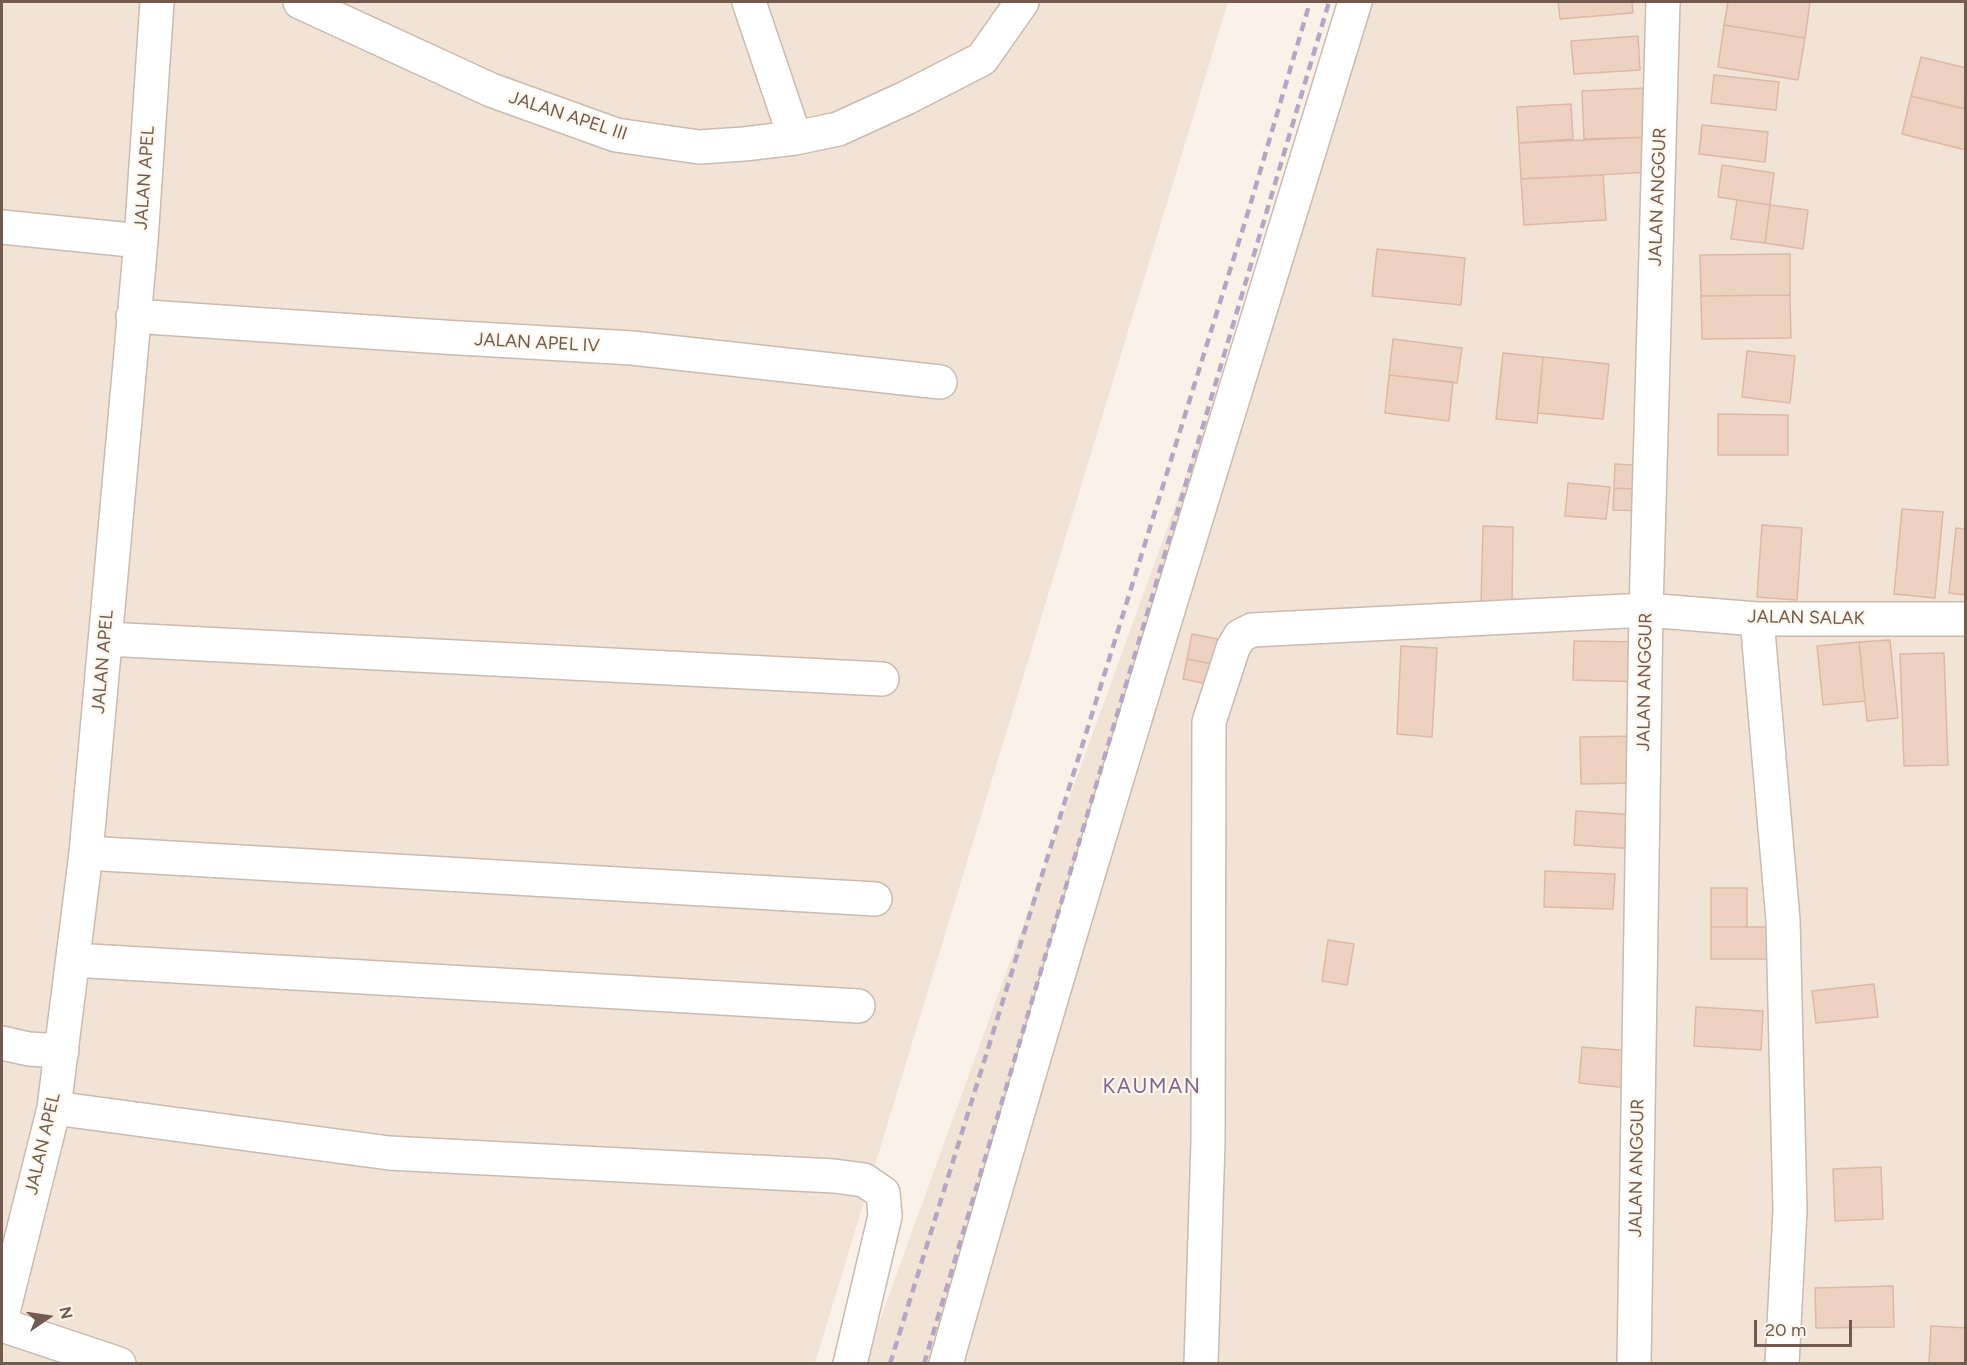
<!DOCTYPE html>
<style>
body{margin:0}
#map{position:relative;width:1967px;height:1365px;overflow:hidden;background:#faf2e8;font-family:Figtree,sans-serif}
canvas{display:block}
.frame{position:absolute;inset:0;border:3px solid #725a4e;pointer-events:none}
.north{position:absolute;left:18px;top:1287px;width:60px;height:60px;-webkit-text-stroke:4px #fdf7ee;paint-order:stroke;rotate:77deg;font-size:16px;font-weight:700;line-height:24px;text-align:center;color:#725a4e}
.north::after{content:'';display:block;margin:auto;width:21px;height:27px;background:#725a4e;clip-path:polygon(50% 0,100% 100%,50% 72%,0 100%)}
.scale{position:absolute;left:1754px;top:1320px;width:98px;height:27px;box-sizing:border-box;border:3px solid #725a4e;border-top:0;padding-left:8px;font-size:18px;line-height:21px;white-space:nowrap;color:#725a4e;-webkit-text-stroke:4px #fdf7ee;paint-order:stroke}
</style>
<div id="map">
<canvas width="1967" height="1365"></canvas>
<div class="frame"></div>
<div class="north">N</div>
<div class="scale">20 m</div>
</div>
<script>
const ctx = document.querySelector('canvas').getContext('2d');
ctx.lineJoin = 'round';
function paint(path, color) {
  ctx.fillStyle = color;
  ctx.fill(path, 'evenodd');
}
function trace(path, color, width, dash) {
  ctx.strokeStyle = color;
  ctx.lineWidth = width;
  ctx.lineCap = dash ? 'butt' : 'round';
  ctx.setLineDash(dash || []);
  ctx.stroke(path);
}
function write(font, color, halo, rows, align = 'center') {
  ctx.font = font + ' Figtree,sans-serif';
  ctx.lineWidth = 4.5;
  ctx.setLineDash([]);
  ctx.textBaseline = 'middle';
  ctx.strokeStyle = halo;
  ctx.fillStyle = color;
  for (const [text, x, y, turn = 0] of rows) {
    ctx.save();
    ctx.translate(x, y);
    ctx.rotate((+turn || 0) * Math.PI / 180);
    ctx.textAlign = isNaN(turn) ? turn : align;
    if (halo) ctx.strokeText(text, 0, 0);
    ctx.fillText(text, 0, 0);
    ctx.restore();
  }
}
paint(new Path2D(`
 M2,2h1226l-413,1361 -813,1z
 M1358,2h607v1361l-1101,1z`), '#f1e4d7');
const building = new Path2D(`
 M1558,2h74l1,11 -73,6z
 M1728,2h82l-5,36 -81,-13z
 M1724,25l81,13 -7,42 -80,-13z
 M1638,36l2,34 -66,4 -3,-33z
 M1921,57l45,11 -2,41 -53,-13z
 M1714,75l65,7 -3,28 -65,-7z
 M1648,88l2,49 -66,2 -2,-48z
 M1911,96l55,13v41l-64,-16z
 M1571,104l2,35 -54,4 -2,-36z
 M1702,125l66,7 -3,30 -66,-8z
 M1650,137l2,35 -131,7 -2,-36z
 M1722,165l52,8 -4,32 -52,-8z
 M1603,175l3,45 -82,5 -3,-46z
 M1737,200l33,5 -5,38 -34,-4z
 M1770,205l38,5 -5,39 -38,-6z
 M1377,249l88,9 -4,47 -89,-9z
 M1790,254v41l-89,1 -1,-41z
 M1790,295l1,43 -89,1 -1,-43z
 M1393,339l69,9 -5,35 -68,-8z
 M1747,351l48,5 -5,47 -48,-6z
 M1503,353l40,4 -6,66 -41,-4z
 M1543,357l66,7 -6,55 -65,-6z
 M1389,375l64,7 -4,39 -64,-8z
 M1718,414l70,1v40h-70z
 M1615,464l34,2 -1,24 -34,-2z
 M1568,483l42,4 -4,32 -41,-3z
 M1614,488l34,2 -1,21 -34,-1z
 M1902,509l41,3 -8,86 -41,-4z
 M1762,525l40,3 -5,72 -40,-3z
 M1483,526l30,1 -1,77 -31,-1z
 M1956,528l10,1v66l-17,-2z
 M1192,634l31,6 -5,25 -31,-6z
 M1890,640l8,78 -31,3 -8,-79z
 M1574,641l70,1 -1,40 -70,-2z
 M1859,642l6,59 -42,4 -6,-59z
 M1401,646l36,2 -5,89 -35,-3z
 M1944,653l4,112 -44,1 -4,-112z
 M1187,659l34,7 -4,20 -34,-7z
 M1639,736l1,47 -59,1 -1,-47z
 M1576,811l62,4 -2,34 -62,-4z
 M1545,871l70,3 -2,35 -69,-2z
 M1711,888h36v39h-36z
 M1711,927h59l-1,32h-58z
 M1328,940l26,4 -7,41 -25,-4z
 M1874,984l4,33 -62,6 -4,-32z
 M1696,1007l67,4 -2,39 -67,-4z
 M1582,1047l50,4 -3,37 -50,-5z
 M1881,1167l2,52 -48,2 -2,-52z
 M1893,1286l1,41 -78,1 -1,-40z
 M1931,1326l35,2v36h-37z`);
paint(building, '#edd2c2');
trace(building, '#deb8a4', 1.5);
const minor = new Path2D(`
 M300,2l191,88 125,45 83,12 45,-3 51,-6 43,-9 68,-31 76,-39 40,-57
 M749,2l46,136
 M2,227l139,14
 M133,316l310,21 189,11 308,34
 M1757,619l26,301 7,290 -8,154
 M106,639l776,40
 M86,853l789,46
 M73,960l785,46
 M2,1043l27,6 33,2
 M54,1108l335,45 445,23 30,4 19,13 2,23 -35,148
 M2,1316l52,-208 32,-255 55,-612 16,-239
 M2,1325l117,39
 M946,1364c128,-457 270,-909 409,-1362
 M1201,1364l7,-222 1,-420 24,-74 7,-12 12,-6 394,-20 111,9h209
 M1634,1364l12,-754 17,-608`);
trace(minor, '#cbbaaf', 36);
trace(minor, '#fff', 33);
trace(new Path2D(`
 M890,1364l359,-1155 61,-207
 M924,1364l405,-1362`), '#b5a7c3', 4.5, [9, 6]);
write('18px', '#725a4e', '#fdf7ee', [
 ["JALAN APEL III",568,116,18],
 ["JALAN APEL",145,178,-86],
 ["JALAN ANGGUR",1658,197,-88],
 ["JALAN APEL IV",537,343,3],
 ["JALAN SALAK",1806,618,1],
 ["JALAN APEL",103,662,-85],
 ["JALAN ANGGUR",1645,682,-89],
 ["JALAN APEL",43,1144,-77],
 ["JALAN ANGGUR",1637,1168,-89]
]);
ctx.letterSpacing = '1.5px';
write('21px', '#7f668e', '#fdf7ee', [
 ["KAUMAN",1152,1087]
]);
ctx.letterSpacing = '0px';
</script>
